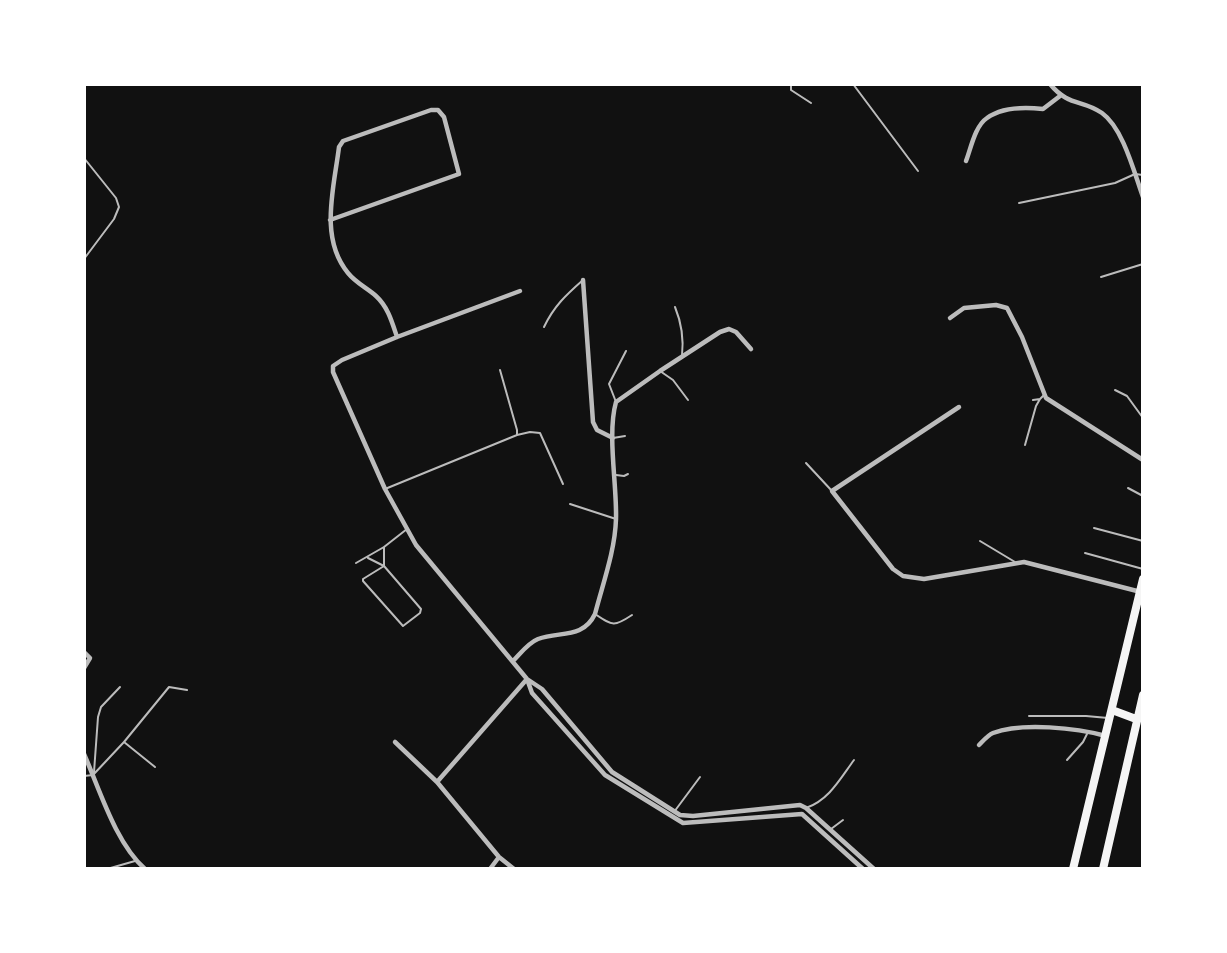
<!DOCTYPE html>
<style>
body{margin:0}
#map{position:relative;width:1227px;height:953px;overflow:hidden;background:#111;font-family:Lato,sans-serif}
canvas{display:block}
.frame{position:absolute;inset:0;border:86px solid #fff;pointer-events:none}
</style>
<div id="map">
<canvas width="1227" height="953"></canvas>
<div class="frame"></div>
</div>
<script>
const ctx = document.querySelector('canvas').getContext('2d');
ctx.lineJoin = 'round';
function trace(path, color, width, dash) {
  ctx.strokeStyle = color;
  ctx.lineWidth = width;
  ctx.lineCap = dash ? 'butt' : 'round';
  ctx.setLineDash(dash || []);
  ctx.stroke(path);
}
trace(new Path2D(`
 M791,84v6l20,13
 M853,84l65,87
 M84,158l32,40 3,9 -5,12 -30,40
 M1019,203l96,-20 20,-9 8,1
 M1101,277l42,-13
 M675,307c7,17 9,31 7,49
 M544,327c10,-21 22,-32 39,-47
 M660,371l13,9 15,20
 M1115,390l12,6 16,22
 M1033,400l7,-1 4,-4
 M616,402l-7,-18 17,-33
 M517,435l13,-3 10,1 23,51
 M613,438l12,-2
 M1025,445l11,-39 4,-7
 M806,463l26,28
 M616,475l8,1 4,-2
 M1128,488l15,8
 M385,489l132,-54v-5l-17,-60
 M570,504l46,15
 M1094,528l49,13
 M980,541l35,21
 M384,547v19l37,43 -1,4 -17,13 -40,-45v-2l21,-13
 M1085,553l58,16
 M368,558l16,8
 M356,563l28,-16 23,-18
 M595,614c18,12 19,13 37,1
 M1029,716h57l22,2
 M124,742l31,25
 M1067,760l16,-18 4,-8
 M94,772l4,-55 3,-10 19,-20
 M84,776l9,-1 31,-33 45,-55 18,3
 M806,808c23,-8 34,-29 48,-48
 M674,812l26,-35
 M831,829l12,-9
 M107,869l28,-8`), '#bcbcbc', 2);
trace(new Path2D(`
 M1050,84c19,23 32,15 52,29 21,15 32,59 41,84
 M966,161c5,-13 9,-35 21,-43 15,-11 38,-11 56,-9l17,-13
 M330,220l129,-46 -15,-57 -6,-7h-7l-88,31 -4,6c-5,41 -20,91 9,126 8,10 19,15 28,23 12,11 16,26 21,41
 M583,280l10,142 4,8 16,8
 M520,291l-123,46 -55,23 -9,6v6l52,117 31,56 111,134 15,10 70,83 68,43 13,1 107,-11 6,3 68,61
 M950,318l14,-10 32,-3 11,3 15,29 24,61 97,62
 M959,407l-127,84 61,78 10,7 21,3 100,-17 117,30
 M84,652l6,6 -6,10
 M513,661c8,-8 15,-18 25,-22 22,-8 45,0 57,-25 8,-31 20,-63 21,-95 1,-35 -9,-85 0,-117l44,-31 60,-39 9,-3 7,3 15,17
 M527,679l5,14 73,82 78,48 119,-9 61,55
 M395,742l42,40 62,75 15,12
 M979,745c4,-4 9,-10 14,-12 29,-11 84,-5 113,3
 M84,754c16,36 31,88 61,115
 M437,782l90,-103
 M490,869l9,-12`), '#bcbcbc', 4.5);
trace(new Path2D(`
 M1112,710l24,9
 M1073,869l70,-290
 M1103,869l40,-174`), '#f5f5f5', 8);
</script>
